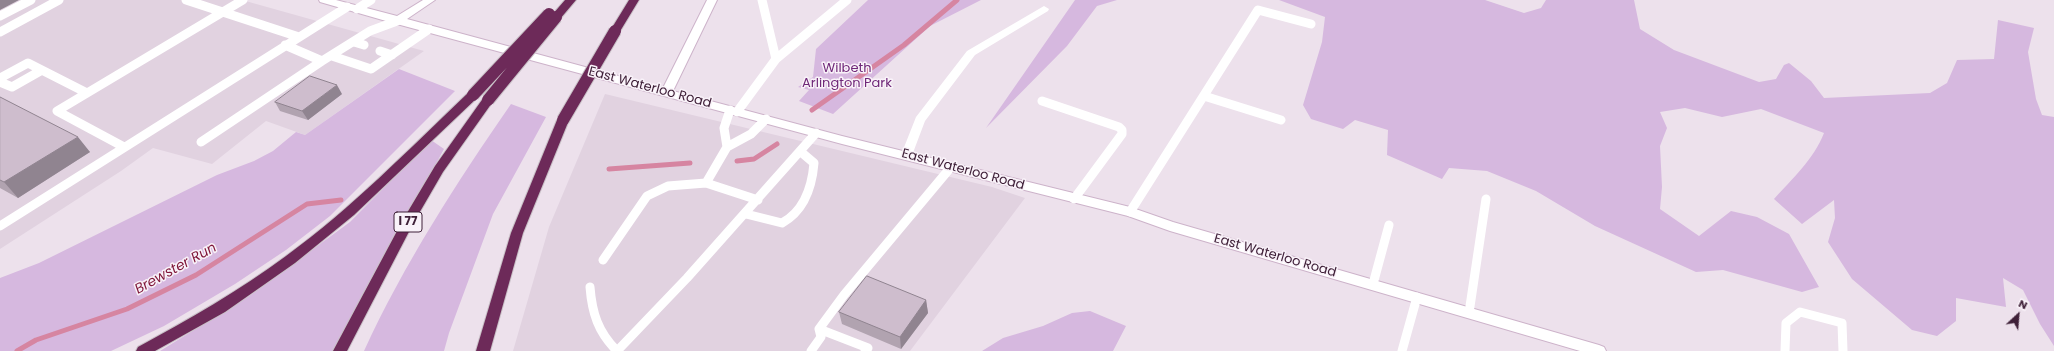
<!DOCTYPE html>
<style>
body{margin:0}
#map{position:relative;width:2054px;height:351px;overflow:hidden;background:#ede1ec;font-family:Poppins,sans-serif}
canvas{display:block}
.north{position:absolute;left:1998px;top:295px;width:40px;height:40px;-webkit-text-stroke:3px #f9f2f9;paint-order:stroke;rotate:26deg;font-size:11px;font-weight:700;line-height:16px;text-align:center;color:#3f2038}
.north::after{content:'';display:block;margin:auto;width:14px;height:18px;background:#3f2038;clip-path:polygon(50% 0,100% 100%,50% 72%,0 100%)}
</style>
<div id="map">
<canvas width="2054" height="351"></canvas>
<div class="north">N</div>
</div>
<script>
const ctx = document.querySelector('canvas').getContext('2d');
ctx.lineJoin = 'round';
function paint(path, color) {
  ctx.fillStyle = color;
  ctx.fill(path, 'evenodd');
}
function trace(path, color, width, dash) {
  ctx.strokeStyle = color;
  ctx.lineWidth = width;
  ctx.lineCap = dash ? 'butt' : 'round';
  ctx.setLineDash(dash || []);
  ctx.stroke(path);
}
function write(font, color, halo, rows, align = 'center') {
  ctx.font = font + ' Poppins,sans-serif';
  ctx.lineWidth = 3;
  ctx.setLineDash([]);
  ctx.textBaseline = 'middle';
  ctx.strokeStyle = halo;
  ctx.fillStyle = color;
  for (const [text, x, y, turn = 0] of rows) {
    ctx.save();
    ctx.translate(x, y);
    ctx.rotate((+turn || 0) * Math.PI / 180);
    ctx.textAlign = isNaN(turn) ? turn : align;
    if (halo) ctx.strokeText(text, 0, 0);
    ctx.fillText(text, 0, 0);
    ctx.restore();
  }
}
paint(new Path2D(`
 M0,0h242l182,51 -119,84 -39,-14 -54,43 -59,-16 -32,23 -121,78z
 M605,94l387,93 33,11 -115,153h-397l36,-124z`), '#e1d2e0');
paint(new Path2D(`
 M868,0h113l-51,26 -97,88 -34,-13 10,-11 -11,-3 15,-10 3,-28z
 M1075,0h42l-20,6 -30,40 -81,82z
 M1279,0h206l39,13 17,-5 5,-8h88l6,29 34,21 85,32 17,-3 8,-14 5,-2 22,18 13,17 106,-5 17,-10 10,-23 37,-1 4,-39 36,8 -6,24 8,47 6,16 12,2v229l-14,-22 -17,-34 -20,-12 3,29 -50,-9v23l-19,15 -25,-6 -60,-51 -24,-37 7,-24 -1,-18 -32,24 -28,-25c18,-20 40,-40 50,-66l-63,-24 -39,8 -37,-9 -25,4 7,16 -7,18 2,41 -2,22 39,27 32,-25 26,6 32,17 30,53 -17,5 -79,-22 -27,2 -101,-46 -59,-35 -49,-20 -38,-3 -7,11 -55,-24 1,-25 -33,-10 -12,9 -32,-10 -8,-14 19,-63 3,-25z
 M399,69l56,22 -125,125 -44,34 -51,34 -71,42 -53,25h-111v-73l39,-15 178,-88 37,-14 19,-10 23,-19 9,3z
 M511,104l35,13 -53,97 -44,119 -5,18h-80c40,-87 93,-169 147,-247z
 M431,140l13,9 -110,202h-174l89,-55 101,-74z
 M1090,311l36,15 -13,25h-131l21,-13 40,-12 29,-13z`), '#d6b8df');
trace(new Path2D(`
 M812,110l92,-65 53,-45
 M737,161l17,-2 23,-15
 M609,169l81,-6
 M17,351l19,-11 91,-31 69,-34 111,-71 34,-4`), '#d685a1', 5);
const secondary = new Path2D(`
 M319,0h17l61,16 26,-16h12l-28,19 256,69 44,-88h10l-44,91 169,45 288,71 43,15 426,123 5,2 2,4h-26l-410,-120 -42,-15 -286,-72 -449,-121 -73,-21z`);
const highway = new Path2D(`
 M565,0h11l-16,19h-8l-1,-2 1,-2z
 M629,0h10l-20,33h-8l-1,-2z
 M473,91l6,4 -2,3 -123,117 -59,48 -70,49 -70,39h-19l2,-4c51,-28 101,-56 148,-91 66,-48 123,-107 183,-164z
 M488,96l6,4 -51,72 -29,50 -67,129h-14l71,-133 31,-52 49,-69z
 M563,116l6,4 -46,113 -33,118h-14l35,-118 46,-113z`);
trace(secondary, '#cdb3ca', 2);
trace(highway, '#c9c1c7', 2);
trace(new Path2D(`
 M186,0l113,37
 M762,0l14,59
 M357,9l14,-9
 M0,16l31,-16
 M0,32l59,-32
 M354,42l10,3
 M285,45l37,16 48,-30 27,-10
 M380,51l12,4
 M332,56l39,13 58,-40
 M0,78l28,-15 59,30
 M0,82l12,5 30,-17
 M1204,96l77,24
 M1042,101l77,26 3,3v4l-48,65
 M730,110l-6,18 3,19 24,-13 15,-15
 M737,112l39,-53 71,-59
 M201,142l121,-81
 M124,147l-67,-36 186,-111
 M727,147l-21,36 52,17
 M1130,212l128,-202 53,14
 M746,214l36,9c22,-12 30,-36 32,-60l-13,-11
 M0,226l347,-219
 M603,260l44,-64 21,-10 38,-3
 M1373,284l16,-59
 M590,287c2,26 8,45 27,64
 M1469,313l17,-114
 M819,329l25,-34 107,-128
 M819,329l49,19 -3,3
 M617,351l70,-73 129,-145
 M811,351l10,-14 -2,-8
 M1402,351l15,-54
 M1785,351l1,-28 14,-11 42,11 1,28`), '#fff', 9);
paint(new Path2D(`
 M1044,6l5,3 -1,2 -73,44 -50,66 -14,37h-8l-2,-3 15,-38 51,-66z`), '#fff');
paint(secondary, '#fff');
paint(highway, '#6d2a59');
const highwayBridge = new Path2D(`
 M473,95l76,-81
 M488,100l68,-83
 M563,120l52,-89`);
trace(highwayBridge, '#c9c1c7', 14, []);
trace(highwayBridge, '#6d2a59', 12);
paint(new Path2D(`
 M342,94l-34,26 -28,-9 -5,-9z
 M0,97l90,55 -72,46 -18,-10z
 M926,300l2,13 -27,36 -59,-25 -3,-12z`), '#b1a3b0');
paint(new Path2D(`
 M0,0h19l-19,10z
 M337,85l5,9 -34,26 -6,-9z
 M78,137l12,15 -72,46 -14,-16z
 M926,300l2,13 -27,36 -1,-12z`), '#908490');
const building = new Path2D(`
 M310,76l27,9 -35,26 -27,-9z
 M0,97l78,40 -74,45 -4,-2z
 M867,276l59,24 -26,37 -61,-25z`);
paint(building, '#cebdcd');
trace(building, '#908490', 1);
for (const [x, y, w] of [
 [408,222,28]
]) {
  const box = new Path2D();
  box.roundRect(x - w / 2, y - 10, w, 20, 3);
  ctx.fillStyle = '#f9f2f9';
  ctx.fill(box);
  trace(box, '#3f2038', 1);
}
write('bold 12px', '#3f2038', null, [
 ["I 77",408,222]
]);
write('13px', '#6f2778', '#f9f2f9', [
 ["Wilbeth",847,69],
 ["Arlington Park",847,84]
]);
write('13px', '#3f2038', '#f9f2f9', [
 ["East Waterloo Road",650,88,15],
 ["East Waterloo Road",963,170,15],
 ["East Waterloo Road",1275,256,16]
]);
write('italic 14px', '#7f1639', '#f9f2f9', [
 ["Brewster Run",176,269,-29]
]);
</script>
